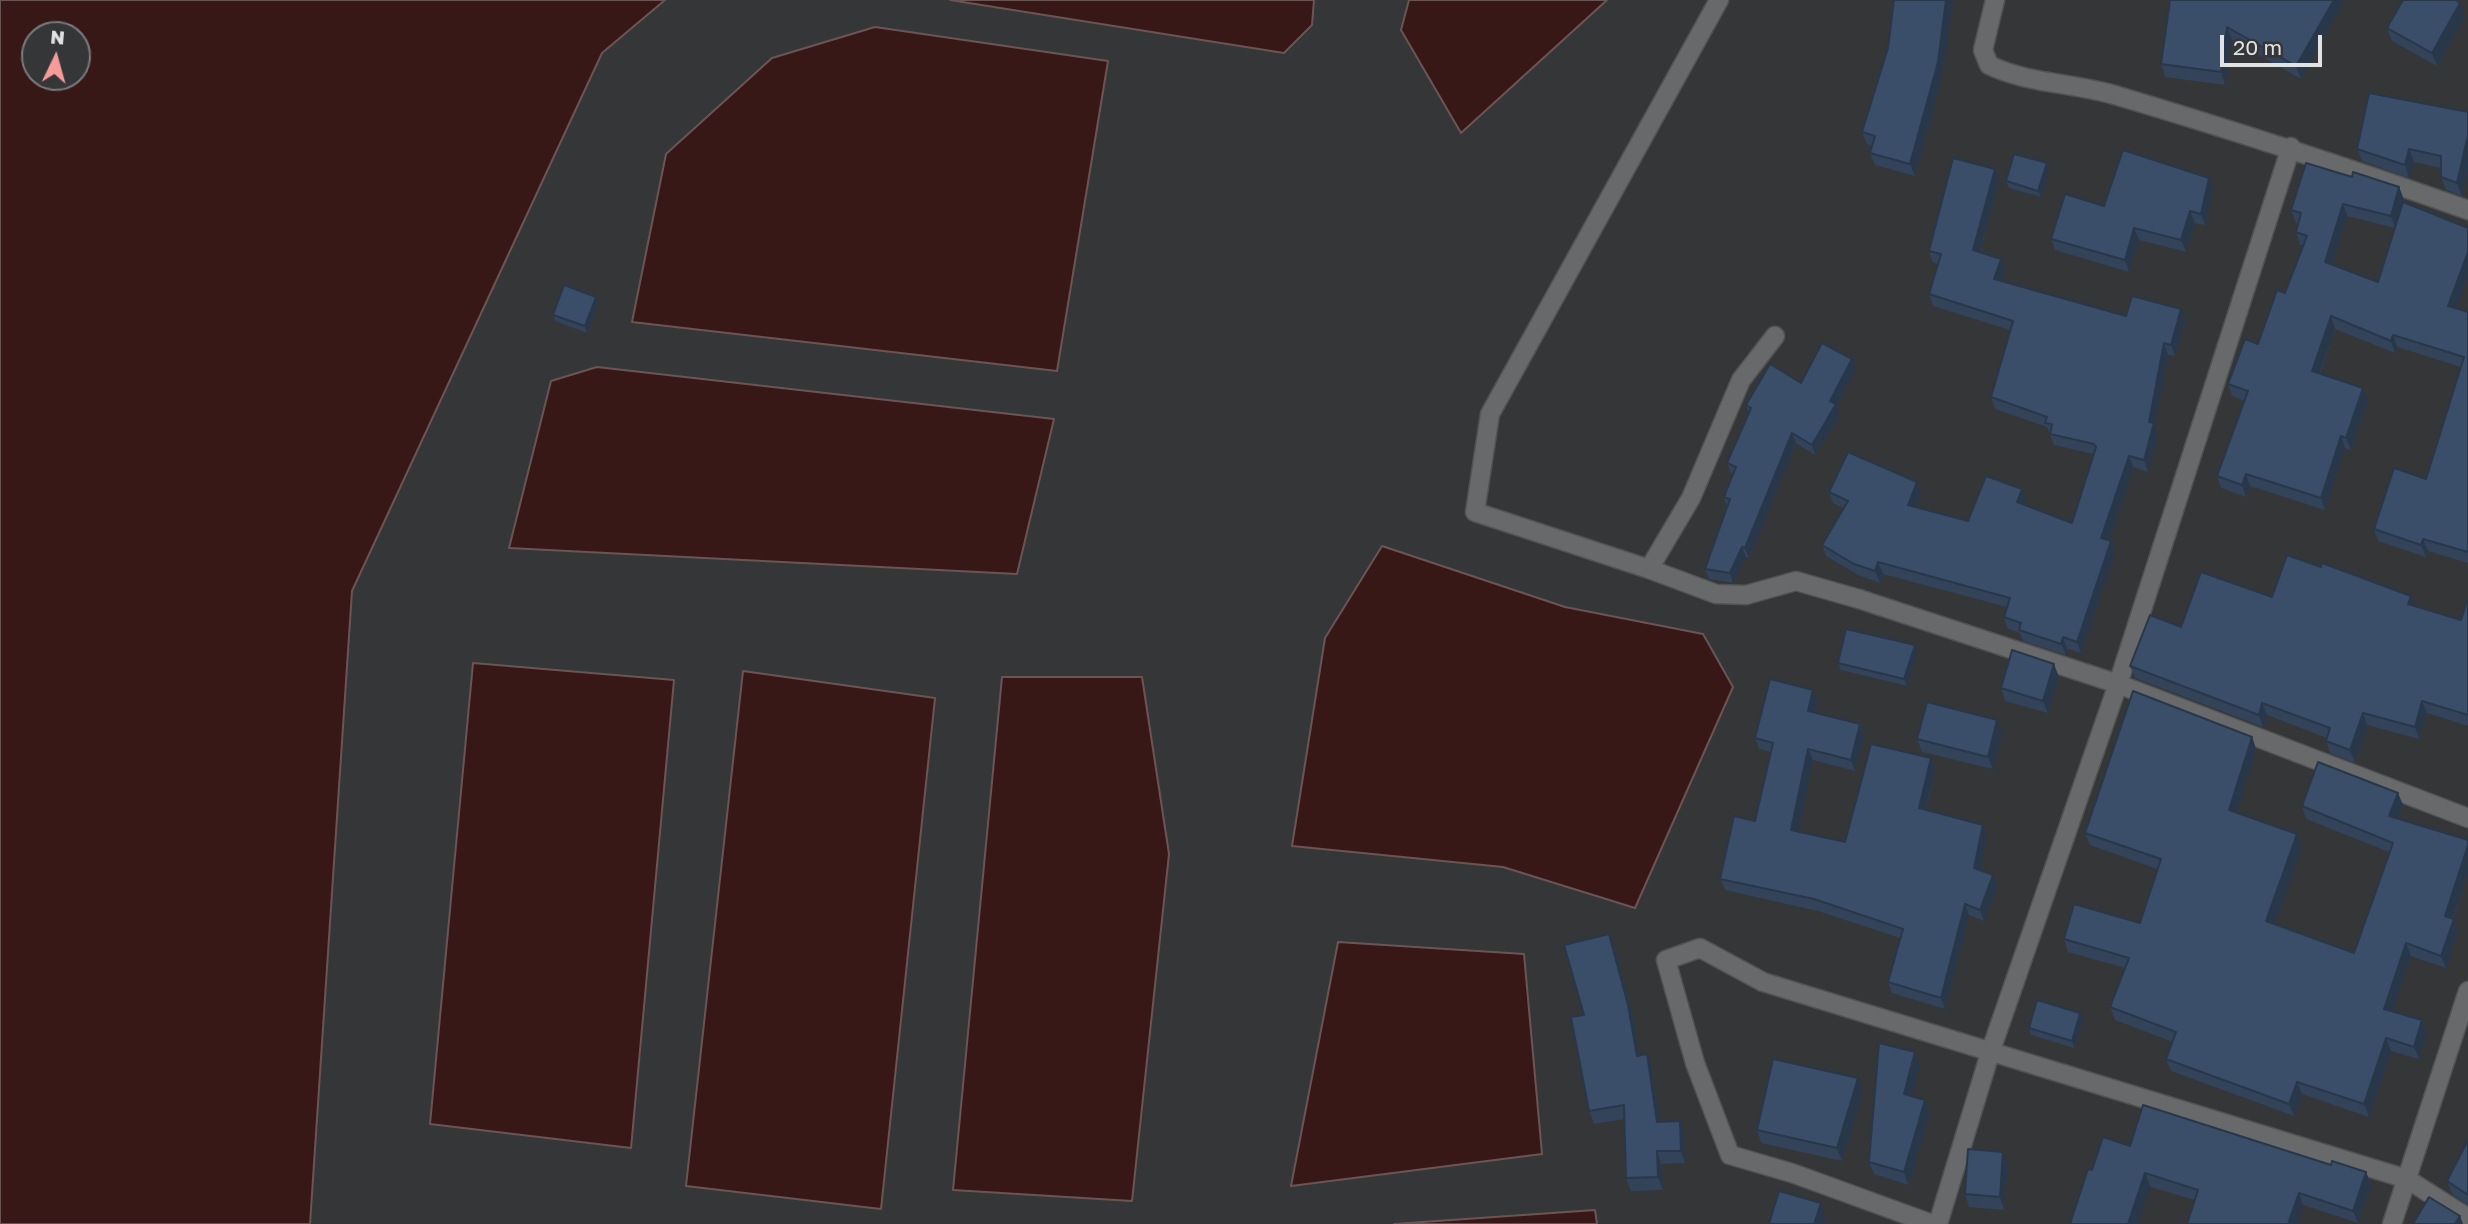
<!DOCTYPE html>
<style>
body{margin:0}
#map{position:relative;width:2468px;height:1224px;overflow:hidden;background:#353638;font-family:"Golos Text",sans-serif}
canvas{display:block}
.north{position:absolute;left:21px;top:21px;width:70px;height:70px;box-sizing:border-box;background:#353638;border:2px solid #7a7b7c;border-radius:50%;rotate:5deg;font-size:19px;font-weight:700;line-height:28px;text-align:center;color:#e1e2e3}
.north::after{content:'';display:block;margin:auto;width:24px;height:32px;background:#f59b98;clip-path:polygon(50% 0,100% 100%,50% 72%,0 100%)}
.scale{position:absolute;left:2220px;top:35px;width:102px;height:32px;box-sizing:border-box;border:4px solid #e1e2e3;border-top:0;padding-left:9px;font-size:21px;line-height:24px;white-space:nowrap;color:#e1e2e3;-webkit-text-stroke:5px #353638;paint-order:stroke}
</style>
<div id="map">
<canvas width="2468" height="1224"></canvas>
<div class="north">N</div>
<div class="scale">20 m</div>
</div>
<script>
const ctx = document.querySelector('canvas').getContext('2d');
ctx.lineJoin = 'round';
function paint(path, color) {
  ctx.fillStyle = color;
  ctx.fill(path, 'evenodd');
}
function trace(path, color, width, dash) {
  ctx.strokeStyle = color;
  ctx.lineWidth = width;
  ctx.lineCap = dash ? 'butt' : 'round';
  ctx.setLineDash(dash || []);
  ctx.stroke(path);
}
const water = new Path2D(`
 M0,0h665l-63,53 -250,538 -42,633h-310zM35,35h42v42h-42z
 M950,0h364l-2,25 -28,28z
 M1409,0h198l-146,133 -60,-103z
 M875,27l233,34 -51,310 -425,-49 34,-168 106,-96z
 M597,367l457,52 -37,155 -508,-26 42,-167z
 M1382,546l183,61 138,27 30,53 -98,221 -132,-41 -211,-21 33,-208z
 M473,663l201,17 -43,468 -201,-24z
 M743,671l192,27 -54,511 -195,-23z
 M1002,677h140l27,177 -37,347 -179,-11z
 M1338,942l186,12 18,200 -251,32z
 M1595,1210l2,14h-203z`);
paint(water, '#381817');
trace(water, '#6b5554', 2);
const minor = new Path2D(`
 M1995,0l-12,50 6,15c39,19 87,18 129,31 118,35 234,73 350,114
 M1775,336l-34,44 -50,118 -42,71 67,25 30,1 50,-14 63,18 259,85 350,134
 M1649,569l-174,-57 15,-98 229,-414
 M1932,1224l-140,-51 -62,-18 -35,-92 -29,-103 34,-12 63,34 644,197 61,39
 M1938,1224l53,-174 127,-366 173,-537
 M2392,1224l76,-233`);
trace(minor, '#515253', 21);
trace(minor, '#68696a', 18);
paint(new Path2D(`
 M1894,0h59l-11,75 -27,101 -40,-11 -5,-12 2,-7 -5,-2 -5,-12 26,-84z
 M2170,0h172l1,3 -42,76 -69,-39 -7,45 -60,-8 -4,-13z
 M2465,16l-28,50 -45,-25 -5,-13z
 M2468,112v57l-6,27 -16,-6 -5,-13v-9l-27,-6 -5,16 -47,-17 -5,-12z
 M2047,163l2,7 -8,27 -32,-9 -3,-7z
 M2352,177l47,10 5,13 -4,13 68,15v48l-12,32 12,4v251l-40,-12 -2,6 -48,-16 -4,-12 52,-50 35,-112 -64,-20 -2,6 -60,-24 -15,45 48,26 -17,50 -6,-2 -20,62 -75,-24 -4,11 -25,-9 -4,-12 28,-75 -13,-5 -4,-12 30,-40 27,-51 18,-48h-3l-4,-13 2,-9h-2l-5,-13zM2347,216l48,12 -17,54 -46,-17z
 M1999,181l-19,71 25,18 -4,11 125,35 59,4 -10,36 -7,-1 -13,69 3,10 -10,38 -15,-5 -24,74h2l4,12 -34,100 -14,-4 -1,6 -43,-14 -3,-8 -12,-4 -4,-12 3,-10 -124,-33 -3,9 -22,-8 -32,-19 -4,-11 21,-37 -10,-5 -4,-11 92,2 -5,13 52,14 58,-20 -2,4 48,18 22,-69 -40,-9 -7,-18 -52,-18 -4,-12 19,-67 -77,-24 -4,-12 9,-30 -5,-1 -4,-12z
 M2213,190l-8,35 -10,-2 -9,29 -47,-12 -10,32 -74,-22 -4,-11 53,-33z
 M598,303l-11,30 -32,-12 -2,-6z
 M1856,369l-20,36 4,10 -25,40 -19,-12 -47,115 -3,-1 -13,26 -24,-4 -4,-10 22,-63 -3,-9 9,-23 -2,-1 -4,-10 22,-49 -3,-9 55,-22z
 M2272,597l142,9 47,14 7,-22v128l-41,-13 -8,26 -52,-14 -12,38 -25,-10 -4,-12 1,-3 -60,-23 -4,12 -128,-49 -5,-12 51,-39z
 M1917,651l-10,35 -66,-16 -3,-7z
 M2059,677l-11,36 -43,-12 -4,-13z
 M1813,690l5,12 -3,10 45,12 4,11 -9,36 -42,-11 -15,71 47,11 90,-73 -9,40 57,16 4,11 -7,34 13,5 4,11 -13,35 -15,-6 -24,94 -53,-16 -4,-11 12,-44 -82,-27 -93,-21 -5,-11 35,-58 16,-69 -12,-3 -4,-11z
 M2002,733l-9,36 -71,-17 -5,-13z
 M2252,737l4,12 -19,63 60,22 5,13 -28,76 80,30 35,-101 -83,-33 -4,-13 101,-1 -6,13 71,22v32l-15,47h1l4,13 -12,36 -35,-12 -19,55 30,9 5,12 -8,27 -28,-8 -22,66 -67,-23 -8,22 -123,-45 -5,-12 7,-17 -58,-22 -5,-13 15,-39 -57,-16 -4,-13 76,-16 17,-54 -67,-24 -5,-12z
 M1614,946l19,72 6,37 12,12 9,55 24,12 1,29 -24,1 2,26 -32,1 -5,-13 -1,-59 -31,5 -5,-13 -5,-96z
 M2080,1013l3,7 -9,28 -43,-13 -2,-7z
 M1920,1065l-9,31 14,4 5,13 -22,72 -34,-11 -5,-12z
 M1863,1091l-21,70 -81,-18 -4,-13z
 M2468,1140v65l-16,-11 -5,-13z
 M2130,1146l201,19 35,7 5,13 -13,38 -55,-18 -108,-5 -103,-30z
 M2008,1165l-4,45 -35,-3 -4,-13z`), '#32435a');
paint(new Path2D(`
 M1946,0h7l-11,75 -27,101 -5,-12z
 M2334,0h8l1,3 -42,76 -5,-13z
 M2460,3l5,13 -28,50 -5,-13z
 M2227,27l5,13 -7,45 -4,-13z
 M2468,135v34l-6,27 -5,-13z
 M2409,149l5,13 -5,16 -4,-13z
 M2047,163l2,7 -8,27 -3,-6z
 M1995,169l4,12 -22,80 -4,-11z
 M2209,178l4,12 -8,35 -4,-11z
 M2399,187l5,13 -8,29 -5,-13z
 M2343,204l4,12 -18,58 -4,-12z
 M2190,211l5,12 -9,29 -5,-12z
 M2134,228l5,12 -10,32 -4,-12z
 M2468,252v24l-15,42 -5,-12z
 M2001,259l4,11 -7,21 -4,-12z
 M596,297l2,6 -11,30 -2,-7z
 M2181,309l4,11 -10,36 -4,-11z
 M2331,316l4,13 -19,54 -4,-12z
 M2393,335l4,12 -2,6 -4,-12z
 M2164,343l4,12 -13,69 3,10 -10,38 -4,-12 5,-38z
 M1852,359l4,10 -20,36 4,10 -25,40 -3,-10 18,-44z
 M2363,388l5,12 -17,50 -5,-12z
 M1792,433l4,10 -47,115 -4,-10z
 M2341,436l4,12 -20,62 -4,-12z
 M2129,456l4,11 -27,83 -5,-12z
 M2246,474l4,12 -4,11 -4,-12z
 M1917,482l4,12 -8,22 -5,-11z
 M2022,489l4,12 -5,12 -4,-11z
 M2423,539l5,12 -2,6 -5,-12z
 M2111,541l4,12 -34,100 -4,-11z
 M1742,547l4,10 -13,26 -3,-10z
 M1878,562l5,12 -3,9 -5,-12z
 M2411,596l4,13 -7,-5z
 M2063,637l4,12 -1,6 -5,-11z
 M1915,645l2,6 -10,35 -3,-7z
 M2054,664l5,13 -11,36 -5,-12z
 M1813,690l5,12 -6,20 -4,-11z
 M2422,701l5,12 -8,26 -4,-12z
 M2262,703l5,12 -4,12 -4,-12z
 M2363,713l4,12 -12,38 -5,-13z
 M1997,720l5,13 -9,36 -5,-12z
 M1860,724l4,11 -9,36 -4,-11z
 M2252,737l4,12 -22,73 -5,-12z
 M1808,749l5,11 -17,81 -5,-11z
 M1931,758l4,11 -12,50 -4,-11z
 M2398,793l5,12 -10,23 -4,-12z
 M1983,825l4,11 -9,43 -4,-11z
 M2297,834l5,13 -31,86 -5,-12z
 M2468,845v27l-19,57 -4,-13z
 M1993,875l4,11 -13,35 -4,-11z
 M1965,904l4,11 -24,94 -4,-11z
 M2454,919l4,13 -12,36 -5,-12z
 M1609,934l5,12 19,72 8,50 -4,-12z
 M2406,943l5,13 -22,65 -5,-12z
 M2080,1013l3,7 -9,28 -2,-7z
 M2422,1020l5,12 -8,27 -5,-12z
 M2386,1038l5,13 -22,66 -5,-13z
 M1915,1052l5,13 -12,42 -4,-13z
 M1647,1054l4,13 11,67 -5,-12z
 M1858,1078l5,13 -21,70 -5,-13z
 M2297,1082l5,12 -8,22 -5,-12z
 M1925,1100l5,13 -22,72 -4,-13z
 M1680,1121l4,13 1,29 -4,-12z
 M1657,1151l4,13 2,26 -5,-13z
 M2003,1152l5,13 -4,45 -4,-13z
 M2366,1172l5,13 -13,38 -5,-12z
 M2145,1173l5,13 -13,38h-9z
 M2299,1193l4,12 -6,19h-9z
 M1821,1203l4,13 -2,8h-9z
 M2460,1216l3,8h-8z`), '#29374a');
const building = new Path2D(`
 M1894,0h52l-8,62 -28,102 -40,-11 5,-17 -13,-4 26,-84z
 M2170,0h164l-38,66 -69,-39 -6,45 -60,-8z
 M2403,0h52l5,3 -28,50 -45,-25z
 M2369,93l99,19v23l-11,48 -16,-6v-21l-32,-7 -4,16 -48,-16z
 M2123,150l86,28 -8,36 -11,-3 -9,29 -47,-12 -9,32 -74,-21 14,-45 39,12z
 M2014,154l33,9 -9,28 -32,-10z
 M1953,158l42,11 -22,81 28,9 -7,20 132,37 6,-20 49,13 -10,36 -7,-2 -15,79 5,1 -10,37 -15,-4 -28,82 10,3 -34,101 -14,-5 -2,7 -42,-14 2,-7 -17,-6 6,-19 -132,-36 -3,9 -21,-7 -32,-19 26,-44 -19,-9 19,-40 69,30 -9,23 60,16 18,-45 36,13 -5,13 55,21 24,-76 -2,-3 -44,-10 2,-10 -7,-1 2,-6 -56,-20 22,-76 -84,-27 12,-40 -12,-3z
 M2306,163l46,14 1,-5 46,15 -8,29 -48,-12 -18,58 53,20 25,-80 65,26v24l-20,54 20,6v240l-45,-13 -2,6 -47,-16 20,-61 32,11 38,-122 -71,-22 -2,6 -60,-25 -19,55 51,17 -17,50 -5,-2 -20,62 -75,-24 -4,11 -25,-9 31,-85 -20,-7 17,-45 13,5 19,-54 8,3 22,-57 -11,-4 5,-19 -10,-3z
 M564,285l32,12 -11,29 -32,-11z
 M1822,343l30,16 -22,42 6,3 -24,41 -20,-12 -47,115 -3,-1 -12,26 -25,-4 25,-70 -6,-2 12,-30 -9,-4 24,-55 -5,-3 24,-41 31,19z
 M2287,555l34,12 1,-4 89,33 -3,8 53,16 7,-22v117l-46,-14 -7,26 -52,-14 -13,37 -24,-9 4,-13 -68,-25 -3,12 -129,-49 20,-51 31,12 20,-55 71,25z
 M1846,629l69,16 -11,34 -66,-16z
 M2012,650l42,14 -11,37 -42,-13z
 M1770,679l43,11 -5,21 52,13 -9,36 -43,-11 -17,81 54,12 26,-98 60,14 -12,50 64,17 -9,43 19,7 -13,35 -15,-6 -24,94 -53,-16 15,-53 -89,-30 -94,-20 14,-63 21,5 18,-78 -18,-5z
 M2133,691l119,46 -23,73 68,24 -31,87 88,32 39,-110 -91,-37 16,-44 80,31 -9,23 79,24v5l-23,71 9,3 -13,37 -35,-13 -22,66 38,11 -8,27 -28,-9 -22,66 -67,-22 -8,22 -123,-45 10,-27 -66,-25 19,-49 -65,-19 10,-35 66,19 21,-64 -76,-26z
 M1927,702l70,18 -9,37 -71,-18z
 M1609,934l19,71 9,51 10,-2 10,68 23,-1 1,30h-24l1,26 -32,1 -2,-73 -35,6 -18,-94 13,-2 -20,-70z
 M2037,1000l43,13 -8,28 -43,-13z
 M1879,1043l36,9 -11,42 21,6 -21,72 -35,-10z
 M1773,1059l85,19 -21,70 -80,-18z
 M2143,1105l188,60 1,-4 34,11 -13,39 -54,-18 -11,31h-101l11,-34 -53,-17 -17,51h-58l18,-55 4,1 11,-33 27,9z
 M2468,1140v55l-21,-14z
 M1968,1149l35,3 -3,45 -35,-3z
 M1779,1191l42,12 -7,21h-45z
 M2429,1197l31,19 -5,8h-42z`);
paint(building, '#3a4e69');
trace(building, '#29374a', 2);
</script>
